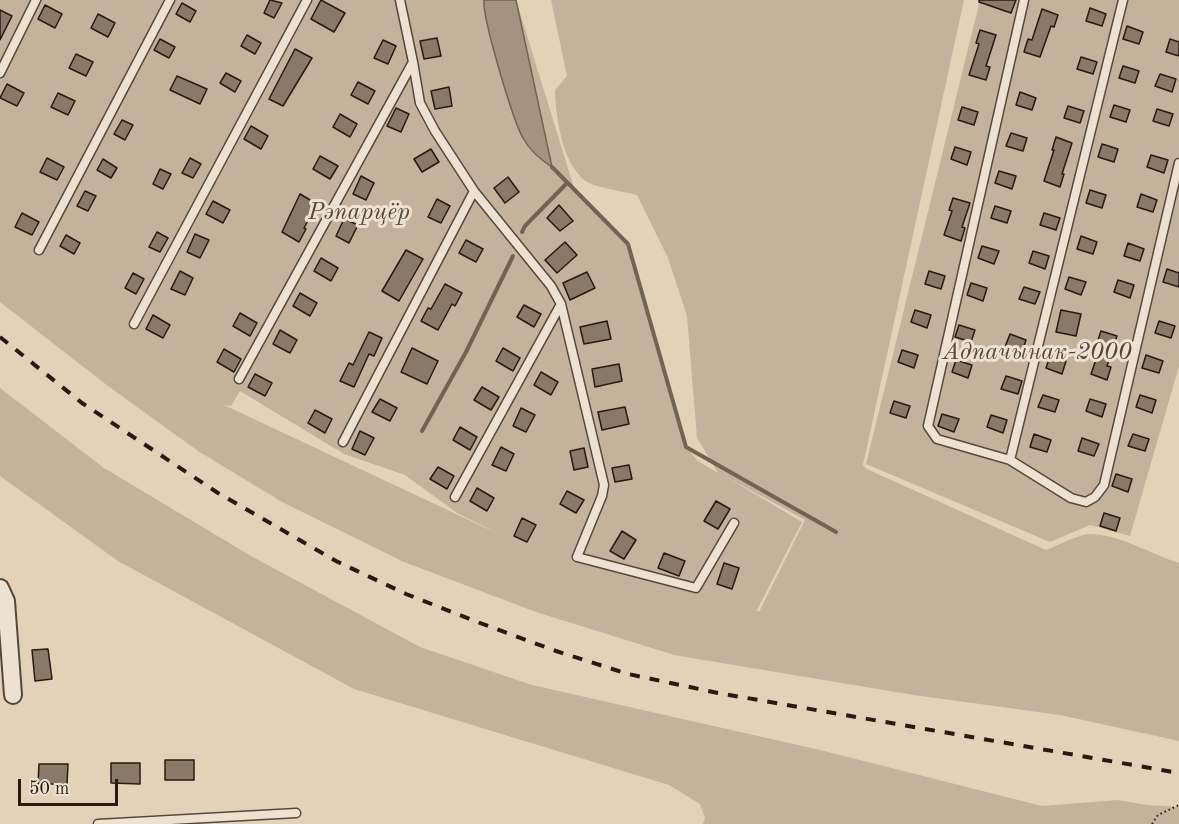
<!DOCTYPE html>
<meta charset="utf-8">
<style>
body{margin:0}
#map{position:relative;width:1179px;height:824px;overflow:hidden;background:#e3d2b8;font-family:"Old Standard TT",serif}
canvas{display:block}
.scale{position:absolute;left:18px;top:779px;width:100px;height:27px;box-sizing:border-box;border:3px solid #271b11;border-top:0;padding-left:8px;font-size:18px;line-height:21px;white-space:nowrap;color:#271b11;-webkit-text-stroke:4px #ede2d1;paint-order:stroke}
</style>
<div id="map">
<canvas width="1179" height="824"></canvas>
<div class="scale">50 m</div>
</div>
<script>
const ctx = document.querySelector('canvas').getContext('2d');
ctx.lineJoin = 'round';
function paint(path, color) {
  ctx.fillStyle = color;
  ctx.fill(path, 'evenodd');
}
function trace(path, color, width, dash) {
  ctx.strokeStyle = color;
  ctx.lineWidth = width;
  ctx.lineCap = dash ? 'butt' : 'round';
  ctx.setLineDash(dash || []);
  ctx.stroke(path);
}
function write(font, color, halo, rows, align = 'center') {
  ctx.font = font + ' "Old Standard TT",serif';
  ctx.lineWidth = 6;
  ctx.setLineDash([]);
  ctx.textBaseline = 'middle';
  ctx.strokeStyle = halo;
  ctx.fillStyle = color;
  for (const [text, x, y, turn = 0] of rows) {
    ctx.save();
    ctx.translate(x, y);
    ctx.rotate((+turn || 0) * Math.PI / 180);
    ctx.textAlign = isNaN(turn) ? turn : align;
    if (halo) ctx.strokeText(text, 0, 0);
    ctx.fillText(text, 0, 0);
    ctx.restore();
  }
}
paint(new Path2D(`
 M0,0h516l59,191 53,53 58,203 12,14 20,12 -21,-35 -10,-122 -19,-58 -31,-63c-11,-3 -42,-8 -50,-13 -25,-17 -31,-64 -32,-92l12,-14 -16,-76h413l-101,465 4,4 179,81c11,-4 33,-16 44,-16 29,0 61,20 89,29v178l-119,-26 -146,-20 -240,-40 -138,-43 -132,-50 -122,-60 -84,-51 -90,-65 -108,-84zM240,391l104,63 61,21 52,38 48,24 -281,-132 7,1zM723,475l82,45 -46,92 -2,-2 45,-88z
 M980,0h199v366l-49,170 -40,-11 -40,17 -184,-78z
 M0,388l104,80 147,88 169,91 112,38 288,65 222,56 76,-6 29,5 32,2v17h-476l2,-6 -5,-14 -31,-19 -315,-96 -236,-128 -118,-85z`), '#c3b39c');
const water = new Path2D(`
 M484,0h32l36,167c-11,-7 -23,-18 -29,-29 -10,-17 -41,-121 -39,-138z`);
paint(water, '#a3947f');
trace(water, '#716453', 1.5);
trace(new Path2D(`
 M552,167l76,77 58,203 150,85
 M522,232l3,-6 42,-43
 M422,431l44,-79 47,-96`), '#716453', 4);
const building = new Path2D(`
 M270,0l12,3 -8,15 -10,-5z
 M321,0l24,13 -11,19 -23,-13z
 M979,0h37l-5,13 -32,-11z
 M182,3l14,8 -6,11 -14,-8z
 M45,5l17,9 -7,14 -17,-9z
 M1090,8l16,6 -4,12 -16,-5z
 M1042,9l16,6 -4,12 -3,-1 -11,31 -16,-5 4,-13 4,1z
 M0,10l12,6 -12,24z
 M98,14l17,9 -7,14 -17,-9z
 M1127,26l16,6 -4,12 -16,-5z
 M980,30l16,5 -10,31 4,1 -4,13 -17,-5 10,-31 -3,-1z
 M247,35l14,8 -6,11 -14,-8z
 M437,38l4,18 -17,3 -4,-18z
 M160,39l15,8 -6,11 -15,-8z
 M1170,39l9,3v14l-13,-4z
 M383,40l13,6 -8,18 -14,-6z
 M295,49l17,9 -29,48 -14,-7z
 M76,54l17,8 -7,14 -17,-8z
 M1081,57l16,5 -4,12 -16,-5z
 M1123,66l16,5 -4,12 -16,-5z
 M226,73l15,8 -6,11 -15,-9z
 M1160,74l16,5 -4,13 -17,-6z
 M177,76l30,13 -7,15 -30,-14z
 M358,82l17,9 -7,13 -17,-9z
 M7,84l17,9 -7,13 -17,-8z
 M449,87l3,19 -17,3 -4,-18z
 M1020,92l16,6 -4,12 -16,-5z
 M58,93l17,8 -7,14 -17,-8z
 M1114,105l16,5 -4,12 -16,-5z
 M1068,106l16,5 -4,12 -16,-5z
 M962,107l16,5 -4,13 -16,-5z
 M396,108l13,6 -8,18 -14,-6z
 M1157,109l16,5 -4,12 -16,-5z
 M340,114l17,10 -7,13 -17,-10z
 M122,120l11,5 -8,15 -11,-6z
 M251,126l17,10 -7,13 -17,-10z
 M1011,133l16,5 -4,13 -17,-5z
 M1056,137l16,6 -10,31h2l-4,13 -16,-6 10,-31h-2z
 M1102,144l16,5 -4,13 -16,-5z
 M955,147l16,5 -4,13 -16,-6z
 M431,149l8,13 -17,10 -8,-13z
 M1151,155l17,5 -4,13 -17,-6z
 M320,156l18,10 -8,13 -17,-10z
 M47,158l17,9 -7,13 -17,-8z
 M190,158l11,6 -8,14 -11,-5z
 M103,159l14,9 -6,10 -14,-8z
 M160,169l11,5 -8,15 -10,-5z
 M999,171l17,5 -4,13 -17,-6z
 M361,176l13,7 -8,17 -13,-6z
 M508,177l11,15 -14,11 -11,-15z
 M1090,190l16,5 -4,13 -16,-5z
 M85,191l11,5 -8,15 -11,-5z
 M300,194l17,10 -13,24 2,1 -7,13 -17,-10z
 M1141,194l16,6 -4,12 -16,-5z
 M953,198l17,5 -8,24 3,1 -4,13 -17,-6 8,-24 -3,-1z
 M437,199l13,7 -9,17 -13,-6z
 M213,201l17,9 -7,13 -17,-9z
 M559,205l14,16 -13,10 -13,-13z
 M995,206l16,5 -4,12 -16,-5z
 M22,213l17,9 -7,13 -17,-8z
 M1044,213l16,5 -4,12 -16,-5z
 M344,219l14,6 -9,18 -13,-7z
 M157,232l11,6 -8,14 -11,-5z
 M195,234l14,6 -9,18 -13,-6z
 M66,235l14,8 -6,11 -14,-8z
 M1081,236l16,6 -4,12 -16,-5z
 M466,240l17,9 -7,13 -17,-9z
 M565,242l12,13 -20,18 -12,-13z
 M1128,243l16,6 -4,12 -16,-5z
 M982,246l17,5 -5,13 -16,-6z
 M406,250l17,9 -24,42 -17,-10z
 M1033,251l16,5 -4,13 -16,-6z
 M321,258l17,10 -7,13 -17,-10z
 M1167,269l12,4v14l-16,-5z
 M180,271l13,7 -8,17 -14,-6z
 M929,271l16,5 -4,13 -16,-5z
 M587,272l8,16 -25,12 -7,-17z
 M133,273l11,6 -8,15 -11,-6z
 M1069,277l17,5 -5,13 -16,-6z
 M1118,280l16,5 -4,13 -16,-6z
 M971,283l16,5 -4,13 -16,-6z
 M445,284l17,9 -7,13 -3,-2 -14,26 -17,-9 7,-13 3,1z
 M1024,287l16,5 -5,12 -16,-5z
 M300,293l17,10 -7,13 -17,-10z
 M524,305l17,9 -7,13 -17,-10z
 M915,310l16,5 -4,13 -16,-6z
 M1061,310l20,4 -5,22 -20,-4z
 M240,313l17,10 -7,13 -17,-10z
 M153,315l17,10 -7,13 -17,-9z
 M607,321l4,18 -27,5 -4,-17z
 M1159,321l16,5 -4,12 -16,-5z
 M959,325l16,5 -4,12 -16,-5z
 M280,330l17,10 -7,13 -17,-9z
 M1101,331l16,5 -10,30 4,1 -4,13 -16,-6 10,-29 -4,-2z
 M369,332l13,6 -8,18 -5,-2 -15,33 -14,-6 9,-18 4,2z
 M1010,334l16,6 -4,12 -17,-5z
 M412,348l26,13 -11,23 -26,-12z
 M503,348l17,10 -7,13 -17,-10z
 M224,349l17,10 -7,13 -17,-10z
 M902,350l16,5 -4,13 -16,-6z
 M1146,355l17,6 -4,12 -17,-5z
 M1050,356l16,5 -4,13 -16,-6z
 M956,360l16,5 -4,13 -16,-6z
 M619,364l3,17 -27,6 -3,-18z
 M541,372l17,10 -7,13 -17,-10z
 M255,374l17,9 -7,13 -17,-9z
 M1006,376l16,5 -4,13 -17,-5z
 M482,387l17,10 -8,13 -17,-10z
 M1043,395l16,5 -4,12 -17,-5z
 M1140,395l16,5 -4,13 -16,-6z
 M380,399l17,9 -7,13 -18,-9z
 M1090,399l16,5 -4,13 -16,-6z
 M894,401l16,5 -4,12 -16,-5z
 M625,407l4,17 -27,6 -4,-18z
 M521,408l14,7 -9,17 -13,-6z
 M315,410l17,9 -7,14 -17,-10z
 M942,414l17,5 -5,13 -16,-6z
 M991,415l16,5 -4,13 -16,-6z
 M460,427l17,10 -7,13 -17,-10z
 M360,431l14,7 -9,17 -13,-6z
 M1034,434l17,6 -4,12 -17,-5z
 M1133,434l16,5 -4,12 -17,-5z
 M1082,438l17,6 -5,12 -16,-5z
 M501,447l13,7 -8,17 -14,-6z
 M584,448l4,19 -14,3 -4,-19z
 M629,465l3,14 -17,3 -3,-14z
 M438,467l16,9 -7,13 -17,-10z
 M1116,474l16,5 -4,13 -16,-6z
 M477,488l17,10 -7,13 -17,-10z
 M567,491l17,9 -8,13 -16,-9z
 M716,501l14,8 -12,20 -14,-8z
 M1104,513l16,5 -4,13 -16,-5z
 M522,518l14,7 -9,17 -13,-6z
 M622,531l14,9 -12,19 -14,-8z
 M664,553l21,8 -6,15 -21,-8z
 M724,563l15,5 -7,21 -15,-5z
 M48,649l4,30 -17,2 -3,-31z
 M165,760h29v20h-29z
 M111,763h29v21l-29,-1z
 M39,764h29l-1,20h-29z`);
paint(building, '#897a68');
trace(building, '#271b11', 1.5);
const service = new Path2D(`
 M1024,0l-96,426 9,13 73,21 61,38 15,4 9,-5 9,-12 75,-322
 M0,73l36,-73
 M39,250l131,-250
 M561,304l43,181 -2,11 -25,61 119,31 38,-65
 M134,324l173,-324
 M239,379l174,-317 -13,-62
 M343,442l131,-251 -39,-60 -15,-28 -7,-41
 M1010,460l113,-460
 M455,497l106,-193 -10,-18 -77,-95
 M98,824l198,-11`);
const minor = new Path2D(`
 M0,588l6,13 7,94`);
trace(service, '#56493b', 11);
trace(minor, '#56493b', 20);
trace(new Path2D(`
 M1152,824l6,-9 21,-10`), '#271b11', 2, [1.5, 3]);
trace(service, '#ede2d1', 8);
trace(minor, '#ede2d1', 16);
trace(new Path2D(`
 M0,337l82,66 136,90 118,68 70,33 74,29 76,28 72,23 90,19 461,80`), '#271b11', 4, [10, 10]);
write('italic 24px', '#56493b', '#ede2d1', [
 ["Рэпарцёр",359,213],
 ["Адпачынак-2000",1037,353]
]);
</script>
